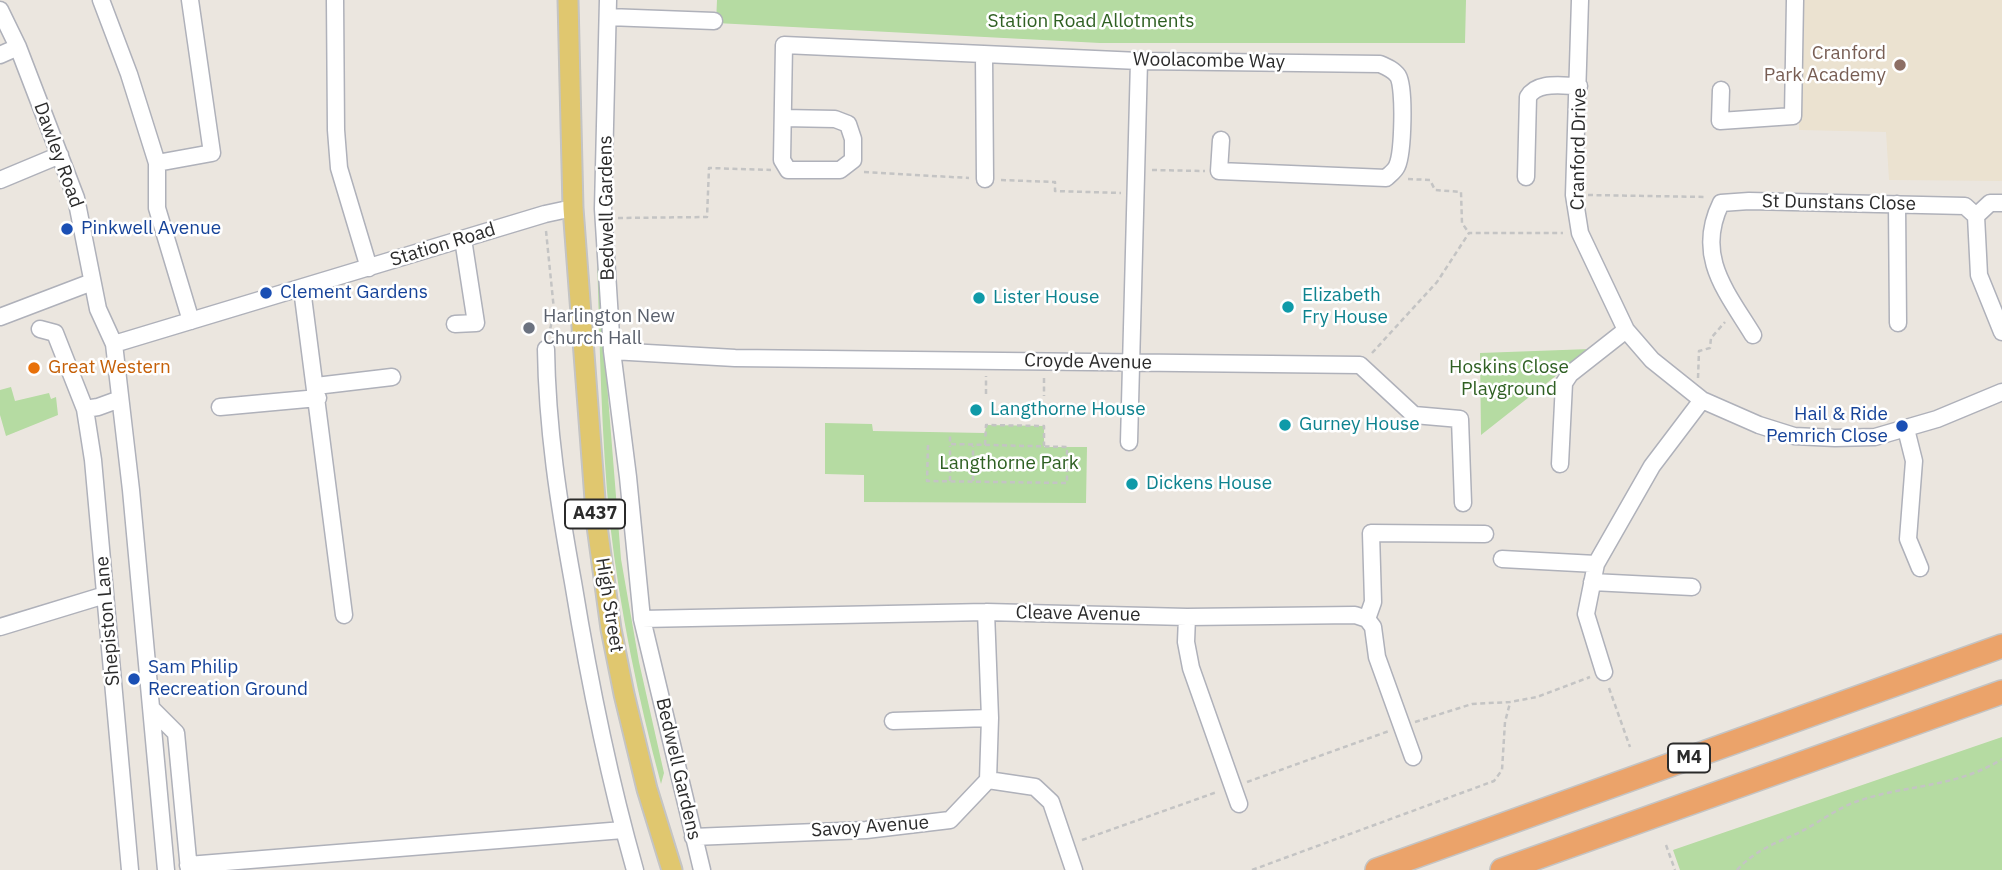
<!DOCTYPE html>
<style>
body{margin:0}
canvas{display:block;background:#ebe6df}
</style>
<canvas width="2002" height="870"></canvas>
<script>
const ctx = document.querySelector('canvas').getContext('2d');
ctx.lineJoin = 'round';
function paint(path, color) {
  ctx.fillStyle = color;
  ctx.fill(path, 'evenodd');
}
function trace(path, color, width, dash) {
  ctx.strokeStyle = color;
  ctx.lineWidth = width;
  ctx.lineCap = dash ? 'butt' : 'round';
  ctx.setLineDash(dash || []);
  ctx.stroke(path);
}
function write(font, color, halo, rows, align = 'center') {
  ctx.font = font + ' "IBM Plex Sans",sans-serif';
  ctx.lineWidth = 5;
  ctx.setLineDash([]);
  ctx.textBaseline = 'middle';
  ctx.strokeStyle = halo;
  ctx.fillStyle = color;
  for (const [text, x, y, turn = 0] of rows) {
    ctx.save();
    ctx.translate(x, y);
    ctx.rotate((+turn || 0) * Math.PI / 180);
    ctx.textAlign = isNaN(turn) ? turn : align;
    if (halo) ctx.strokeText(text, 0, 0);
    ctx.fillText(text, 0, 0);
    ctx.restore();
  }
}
paint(new Path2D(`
 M1798,0h204v181l-113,-1 -3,-48 -87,-2z`), '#ebe2d0');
paint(new Path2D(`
 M717,0h749l-1,43h-365l-384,-20z
 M597,258l24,301 18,103 25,111 -3,11c-23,-86 -41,-173 -51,-261 -9,-88 -10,-177 -13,-265z
 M1590,349l-109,86 -1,-82z
 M11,387l4,14 34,-8 2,6 5,-2 2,18 -52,21 -6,-21v-25z
 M825,423l47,1 1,7 112,2 1,-8 58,1v21h43l-1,56 -222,-1v-27l-39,-1z
 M2002,737v133h-322l-7,-20z`), '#b5dba2');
const minor = new Path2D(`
 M101,0l28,74 28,89v45l34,113
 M335,0l1,130 3,38 30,100
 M608,0l-5,209 9,142 16,126 14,142 60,251
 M1580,0l-6,195 6,38 46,97 26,30 50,40 57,25 35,11 41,2 40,-1 62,-18 65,-27
 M0,10l18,37 58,151 22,111 16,35 17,146 35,380
 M608,17l106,4
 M0,55l18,-8
 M984,56l1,123
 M1721,90l-1,31 73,-5 2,-116
 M783,118l52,1 13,5 5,15v21l-13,10h-52l-6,-10 2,-115 355,16 241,3c7,3 14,6 18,12 7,12 5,77 -1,90 -2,5 -7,8 -11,12l-167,-7 2,-31
 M157,163l55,-10 -22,-153
 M1526,177l2,-80c9,-16 34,-11 51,-11
 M0,180l60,-25
 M1897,204l1,119
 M1976,216l14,-13h12
 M302,289l42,326
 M0,317l92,-35
 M455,324l21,-1 -13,-84
 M40,329l15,4 30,76 8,51 37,410
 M1753,335c-27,-44 -58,-79 -32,-132l28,-2 216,5 11,10 3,59 23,57
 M114,344l431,-130 28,-6
 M546,349c1,79 13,156 27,233 16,98 35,193 62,288
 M612,351l123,7 625,7 54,50 46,4 3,84
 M316,386l76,-9
 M220,407l98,-9
 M85,409l13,-2 22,-8
 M1906,429l8,32 -6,78 12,29
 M1129,442l10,-381
 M1560,464l4,-81 6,-9 56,-44
 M1502,559l94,5
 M1592,582l100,5
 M1187,617l-1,25 5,26 48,136
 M642,619l344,-7 201,5 168,-2 12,4 6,8 4,30 36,100
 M1367,619l6,-17 -2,-69 114,1
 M0,627l105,-32
 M1604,672l-18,-58 10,-50 56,-98 50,-66
 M152,709l24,24 13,137
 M893,721l97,-3
 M988,780l47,7 16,15 23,68
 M693,837l173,-7 84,-10 38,-40 2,-62 -4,-106
 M188,865l435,-35`);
const major = new Path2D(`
 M568,0l5,208 24,318 14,103 13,65 23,95 25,81`);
const highway = new Path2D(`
 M1377,870l625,-224
 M1502,870l500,-178`);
trace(minor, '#afb1ba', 19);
trace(major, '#c4c4c4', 23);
trace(highway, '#c4c4c4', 26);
trace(new Path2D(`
 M1152,170l53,1
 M864,172l105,6
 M1408,179l22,1 5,10 26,2 1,31 7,10
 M1001,180l54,2v9l66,2
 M1588,195l119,2
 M618,218l89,-1 2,-49 62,2
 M546,231l8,79 -5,25
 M1372,353l65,-71 32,-49h94
 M1044,378v18
 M1698,378l1,-27 11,-3 1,-10 14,-16
 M986,394v-18
 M928,445l-1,36 140,2v-36l-117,-3v-11
 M985,445l1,-20 58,1v20
 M950,481v-35
 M973,481v-35
 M1609,688l21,59
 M1415,722l57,-18 38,-2 27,-5 53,-20
 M1247,782l142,-51
 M1082,840l135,-48
 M1666,845l9,25
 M1252,870l242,-89 8,-11 3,-48 5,-19
 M1737,870c16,-18 38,-27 59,-36 21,-10 41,-26 62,-33 50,-17 98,-13 144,-42`), '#c4c4c4', 2.5, [5, 3.5]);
trace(minor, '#fff', 16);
trace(major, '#e0c76f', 19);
trace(highway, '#eba36a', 23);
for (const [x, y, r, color] of [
 [1900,65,7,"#8d6e63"],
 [67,229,7,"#1a4fb4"],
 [266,293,7,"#1a4fb4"],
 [979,298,7,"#0f9aa8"],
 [1288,307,7,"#0f9aa8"],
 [529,328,7,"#6b7280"],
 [34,368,7,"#e8710a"],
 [976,410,7,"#0f9aa8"],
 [1285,425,7,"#0f9aa8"],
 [1902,426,7,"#1a4fb4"],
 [1132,484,7,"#0f9aa8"],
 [134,679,7,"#1a4fb4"]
]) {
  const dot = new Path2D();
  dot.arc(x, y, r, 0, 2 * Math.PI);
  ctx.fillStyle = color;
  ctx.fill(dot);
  trace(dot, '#fff', 2.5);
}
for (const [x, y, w] of [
 [595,514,60],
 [1689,758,42]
]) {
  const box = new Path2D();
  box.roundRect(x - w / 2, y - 14.5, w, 29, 5);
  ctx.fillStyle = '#fff';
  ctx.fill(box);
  trace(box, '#2b2b2b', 2);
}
write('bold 18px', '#2b2b2b', null, [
 ["A437",595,514],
 ["M4",1689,758]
]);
write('19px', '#2f6023', '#fff', [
 ["Station Road Allotments",1091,22],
 ["Hoskins Close",1509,368],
 ["Playground",1509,390],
 ["Langthorne Park",1009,464]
]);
write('19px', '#785e54', '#fff', [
 ["Cranford",1886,54],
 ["Park Academy",1886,76]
], 'right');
write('19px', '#2b2b2b', '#fff', [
 ["Woolacombe Way",1209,61,1],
 ["Cranford Drive",1579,149,-89],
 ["Dawley Road",58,155,70],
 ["St Dunstans Close",1839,203,1],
 ["Bedwell Gardens",607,208,-91],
 ["Station Road",443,245,-17],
 ["Croyde Avenue",1088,362,1],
 ["High Street",609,605,81],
 ["Cleave Avenue",1078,614,1],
 ["Shepiston Lane",108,621,-95],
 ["Bedwell Gardens",678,769,77],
 ["Savoy Avenue",870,827,-4]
]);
write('19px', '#164399', '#fff', [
 ["Pinkwell Avenue",81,229],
 ["Clement Gardens",280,293],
 ["Hail & Ride",1888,415,"right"],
 ["Pemrich Close",1888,437,"right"],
 ["Sam Philip",148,668],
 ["Recreation Ground",148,690]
], 'left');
write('19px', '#0d838f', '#fff', [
 ["Elizabeth",1302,296],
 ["Fry House",1302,318],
 ["Lister House",993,298],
 ["Langthorne House",990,410],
 ["Gurney House",1299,425],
 ["Dickens House",1146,484]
], 'left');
write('19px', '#5b616d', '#fff', [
 ["Harlington New",543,317],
 ["Church Hall",543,339]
], 'left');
write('19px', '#c56008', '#fff', [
 ["Great Western",48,368]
], 'left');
</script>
